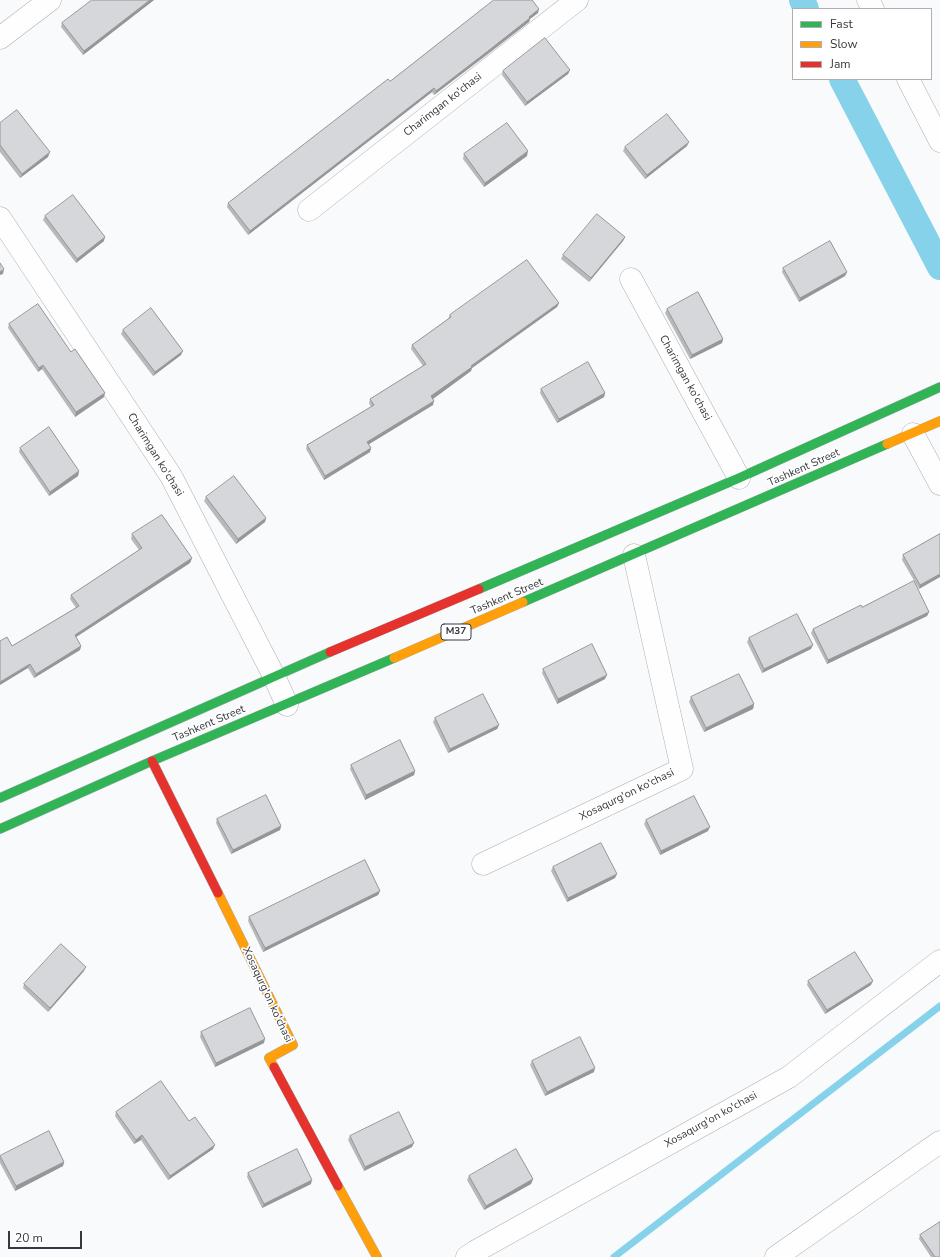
<!DOCTYPE html>
<style>
body{margin:0}
#map{position:relative;width:940px;height:1257px;overflow:hidden;background:#f8fafc;font-family:"Nunito Sans",sans-serif}
canvas{display:block}
.legend{position:absolute;left:792px;top:8px;width:140px;height:72px;box-sizing:border-box;background:#fff;border:1px solid #afafb1;margin:0;padding:5px 7px;list-style:none;font-size:12px;color:#36383d}
.legend li{display:flex;align-items:center;gap:8px;height:20px}
.legend b{width:20px;border:1px solid #afafb1}
.scale{position:absolute;left:8px;top:1231px;width:74px;height:18px;box-sizing:border-box;border:2px solid #36383d;border-top:0;padding-left:5px;font-size:12px;line-height:14px;white-space:nowrap;color:#36383d;-webkit-text-stroke:3px #fff;paint-order:stroke}
</style>
<div id="map">
<canvas width="940" height="1257"></canvas>
<ul class="legend">
<li><b style="height:5px;background:#30b455"></b>Fast</li>
<li><b style="height:5px;background:#ff9f0a"></b>Slow</li>
<li><b style="height:5px;background:#e5322d"></b>Jam</li>
</ul>
<div class="scale">20 m</div>
</div>
<script>
const ctx = document.querySelector('canvas').getContext('2d');
ctx.lineJoin = 'round';
function trace(path, color, width, dash) {
  ctx.strokeStyle = color;
  ctx.lineWidth = width;
  ctx.lineCap = dash ? 'butt' : 'round';
  ctx.setLineDash(dash || []);
  ctx.stroke(path);
}
function paint(path, color) {
  ctx.fillStyle = color;
  ctx.fill(path, 'evenodd');
}
function write(font, color, halo, rows, align = 'center') {
  ctx.font = font + ' "Nunito Sans",sans-serif';
  ctx.lineWidth = 3.5;
  ctx.setLineDash([]);
  ctx.textBaseline = 'middle';
  ctx.strokeStyle = halo;
  ctx.fillStyle = color;
  for (const [text, x, y, turn = 0] of rows) {
    ctx.save();
    ctx.translate(x, y);
    ctx.rotate((+turn || 0) * Math.PI / 180);
    ctx.textAlign = isNaN(turn) ? turn : align;
    if (halo) ctx.strokeText(text, 0, 0);
    ctx.fillText(text, 0, 0);
    ctx.restore();
  }
}
trace(new Path2D(`
 M614,1257l326,-251`), '#86d2ea', 7);
trace(new Path2D(`
 M802,0l4,9
 M842,79l98,188`), '#86d2ea', 26);
const street = new Path2D(`
 M868,0l5,9
 M0,38l50,-38
 M908,79l32,62
 M309,210l268,-210
 M0,218l171,258 103,200 13,29
 M631,279l108,199
 M913,434l27,50
 M483,864l199,-95 -48,-214
 M467,1257l9,-6 313,-174 151,-116
 M776,1257l164,-115`);
const fast = new Path2D(`
 M479,589l260,-111 201,-91
 M523,602l364,-158
 M0,798l330,-146
 M0,829l152,-68 242,-103`);
const slow = new Path2D(`
 M887,444l53,-23
 M394,658l129,-56
 M218,893l75,152 -24,13 5,9
 M338,1186l39,71`);
const jam = new Path2D(`
 M330,652l149,-63
 M152,761l66,132
 M274,1067l64,119`);
trace(street, '#acaeb0', 23);
trace(fast, '#acaeb0', 10);
trace(slow, '#acaeb0', 10);
trace(jam, '#acaeb0', 10);
trace(street, '#fefeff', 22);
trace(fast, '#30b455', 9);
trace(slow, '#ff9f0a', 9);
trace(jam, '#e5322d', 9);
paint(new Path2D(`
 M154,0l-71,55 -22,-28 1,-4z
 M538,13l-8,6 -1,3 -42,33 -53,40 -2,-3 -184,143 -21,-28 1,-4 162,-122z
 M570,70l-2,4 -43,32 -23,-31 1,-4z
 M0,123l48,34 -28,21 -20,-26z
 M687,146l-42,33 -22,-28 2,-4z
 M464,154l63,2 -43,31 -21,-28z
 M45,216l59,25 -28,22 -33,-43z
 M625,237l-2,4 -34,41 -28,-23 2,-4z
 M783,268l64,4 -2,4 -46,26 -17,-30z
 M559,303l-2,4 -85,61 -1,3 -38,28v6l-64,39 2,4 -1,4 -46,28 -18,-31 1,-4 64,-38 -2,-4 1,-4 53,-33 -12,-17 1,-4 36,-26 2,-4z
 M667,309l56,30 -1,4 -32,16 -25,-46z
 M9,324l62,28 33,45 -29,20 -33,-48 -4,3 -30,-44z
 M123,330l58,25 -28,21 -32,-42z
 M541,389l64,4 -1,4 -47,26 -17,-30z
 M20,448l59,23 -1,5 -29,20 -30,-44z
 M206,497l60,21 -1,4 -29,22 -32,-43z
 M132,534l60,24 -2,5 -114,74 5,9 -1,4 -46,28 -6,-10 -16,-22 64,-38 -6,-9 1,-4 68,-45 -8,-11z
 M940,534l-21,55 -17,-29 1,-5z
 M929,612l-2,4 -100,48 -16,-31 2,-4z
 M749,638l62,11 -49,24 -15,-31z
 M543,669l62,10 -48,25 -15,-31z
 M691,697l63,7 -1,5 -49,23 -15,-30z
 M435,718l64,7 -2,4 -49,24 -15,-31z
 M351,765l64,6 -1,4 -49,25 -15,-31z
 M217,819l64,7 -1,4 -49,24 -15,-31z
 M646,820l62,11 -48,24 -16,-31z
 M553,867l62,11 -48,24 -16,-31z
 M380,891l-2,4 -115,57 -15,-31 1,-4z
 M84,971l-36,41 -25,-24 1,-4z
 M808,981l63,4 -46,29 -18,-29z
 M201,1032l63,11 -49,24 -15,-30z
 M532,1061l62,11 -49,24 -15,-31z
 M116,1112l73,9 24,28 -45,31 -27,-40 -7,4 -19,-28z
 M350,1136l62,11 -48,24 -16,-31z
 M0,1156l64,6 -1,4 -48,25 -15,-28z
 M248,1173l63,11 -49,24 -15,-31z
 M469,1176l64,3 -2,5 -47,26 -17,-30z
 M920,1235l20,22h-9l-12,-18z`), '#b8b9bb');
paint(new Path2D(`
 M150,0h4l-71,55 1,-4z
 M539,9l-1,4 -8,6 -1,3 -95,73 2,-4z
 M570,70l-2,4 -43,32 2,-4z
 M434,88l-2,4 -184,143 2,-4z
 M689,142l-2,4 -42,33 2,-4z
 M528,151l-1,5 -43,31 1,-4z
 M50,152l-2,5 -28,21 2,-4z
 M105,237l-1,4 -28,22 1,-4z
 M625,237l-2,4 -34,41 2,-4z
 M4,269l-1,5 -3,1v-3z
 M847,272l-2,4 -46,26 1,-4z
 M559,303l-2,4 -85,61 -1,3 -41,30 1,-5 40,-30z
 M723,339l-1,4 -32,16 2,-4z
 M183,351l-2,4 -28,21 2,-4z
 M43,365l-1,4 -4,3 1,-4z
 M105,393l-1,4 -29,20 1,-5z
 M605,393l-1,4 -47,26 2,-4z
 M434,401l-1,4 -67,41 1,-4z
 M371,448l-1,4 -46,28 1,-4z
 M79,471l-1,5 -29,20 1,-4z
 M266,518l-1,4 -29,22 2,-5z
 M192,558l-2,5 -117,76 2,-4z
 M940,574v3l-21,12 1,-4z
 M929,612l-2,4 -100,48 1,-4z
 M813,645l-2,4 -49,24 2,-4z
 M81,646l-1,4 -46,28 2,-4z
 M30,664l-2,4 -28,17v-3z
 M607,675l-2,4 -48,25 1,-5z
 M754,704l-1,5 -49,23 2,-4z
 M499,725l-2,4 -49,24 2,-4z
 M415,771l-1,4 -49,25 1,-5z
 M281,826l-1,4 -49,24 2,-4z
 M710,827l-2,4 -48,24 1,-4z
 M617,874l-2,4 -48,24 1,-4z
 M380,891l-2,4 -115,57 2,-4z
 M86,967l-2,4 -36,41 2,-4z
 M873,981l-2,4 -46,29 2,-4z
 M265,1039l-1,4 -49,24 1,-4z
 M595,1068l-1,4 -49,24 2,-4z
 M142,1135l-1,5 -7,4 2,-4z
 M414,1143l-2,4 -48,24 1,-4z
 M215,1145l-2,4 -45,31 2,-4z
 M64,1162l-1,4 -48,25 1,-5z
 M533,1179l-2,5 -47,26 2,-4z
 M312,1180l-1,4 -49,24 2,-4z`), '#969699');
const building = new Path2D(`
 M92,0h58l-66,51 -22,-28z
 M494,0h38l7,9 -10,8 1,1 -42,33 -52,40 -2,-3 -184,143 -22,-28 160,-124 2,2z
 M545,38l25,32 -43,32 -24,-31z
 M17,110l33,42 -28,22 -22,-29v-22z
 M667,114l22,28 -42,33 -22,-28z
 M507,123l21,28 -43,32 -21,-29z
 M73,195l32,42 -28,22 -32,-43z
 M597,214l28,23 -34,41 -28,-23z
 M830,241l17,31 -47,26 -17,-30z
 M527,260l32,43 -88,63 1,1 -41,29 3,5 -67,41 4,6 -46,28 -18,-31 67,-40 -4,-6 56,-35 -14,-19 39,-28 -1,-2z
 M0,263l4,6 -4,3z
 M698,292l25,47 -31,16 -25,-46z
 M38,304l33,48 4,-3 30,44 -29,19 -33,-47 -4,3 -30,-44z
 M151,308l32,43 -28,21 -32,-42z
 M588,362l17,31 -46,26 -18,-30z
 M49,427l30,44 -29,21 -30,-44z
 M234,476l32,42 -28,21 -32,-42z
 M162,515l30,43 -117,77 6,11 -45,28 -6,-10 -30,18v-41l7,-4 5,9 67,-40 -8,-11 71,-47 -10,-14z
 M940,534v40l-20,11 -17,-30z
 M914,581l15,31 -101,48 -15,-31 48,-24 1,2z
 M797,614l16,31 -49,24 -15,-31z
 M592,644l15,31 -49,24 -15,-30z
 M739,674l15,30 -48,24 -15,-31z
 M483,694l16,31 -49,24 -15,-31z
 M400,740l15,31 -49,24 -15,-30z
 M266,795l15,31 -48,24 -16,-31z
 M694,796l16,31 -49,24 -15,-31z
 M601,843l16,31 -49,24 -15,-31z
 M365,860l15,31 -115,57 -16,-31z
 M61,944l25,23 -36,41 -26,-24z
 M855,952l18,29 -46,29 -19,-29z
 M250,1008l15,31 -49,24 -15,-31z
 M580,1037l15,31 -48,24 -15,-31z
 M161,1081l28,40 6,-4 20,28 -45,31 -28,-41 -6,5 -20,-28z
 M399,1112l15,31 -49,24 -15,-31z
 M49,1131l15,31 -48,24 -16,-30z
 M297,1149l15,31 -48,24 -16,-31z
 M516,1149l17,30 -47,27 -17,-30z
 M940,1222v35h-5l-15,-22z`);
paint(building, '#d6d7da');
trace(building, '#969699', 1);
for (const [x, y, w] of [
 [456,632,30]
]) {
  const box = new Path2D();
  box.roundRect(x - w / 2, y - 8, w, 16, 3);
  ctx.fillStyle = '#fff';
  ctx.fill(box);
  trace(box, '#36383d', 1);
}
write('bold 10px', '#36383d', null, [
 ["M37",456,632]
]);
write('11px', '#36383d', '#fff', [
 ["Charimgan ko'chasi",443,105,-38],
 ["Charimgan ko'chasi",685,378,61],
 ["Charimgan ko'chasi",155,455,58],
 ["Tashkent Street",804,468,-24],
 ["Tashkent Street",507,597,-23],
 ["Tashkent Street",209,724,-23],
 ["Xosaqurg'on ko'chasi",627,795,-26],
 ["Xosaqurg'on ko'chasi",267,995,65],
 ["Xosaqurg'on ko'chasi",711,1120,-29]
]);
</script>
